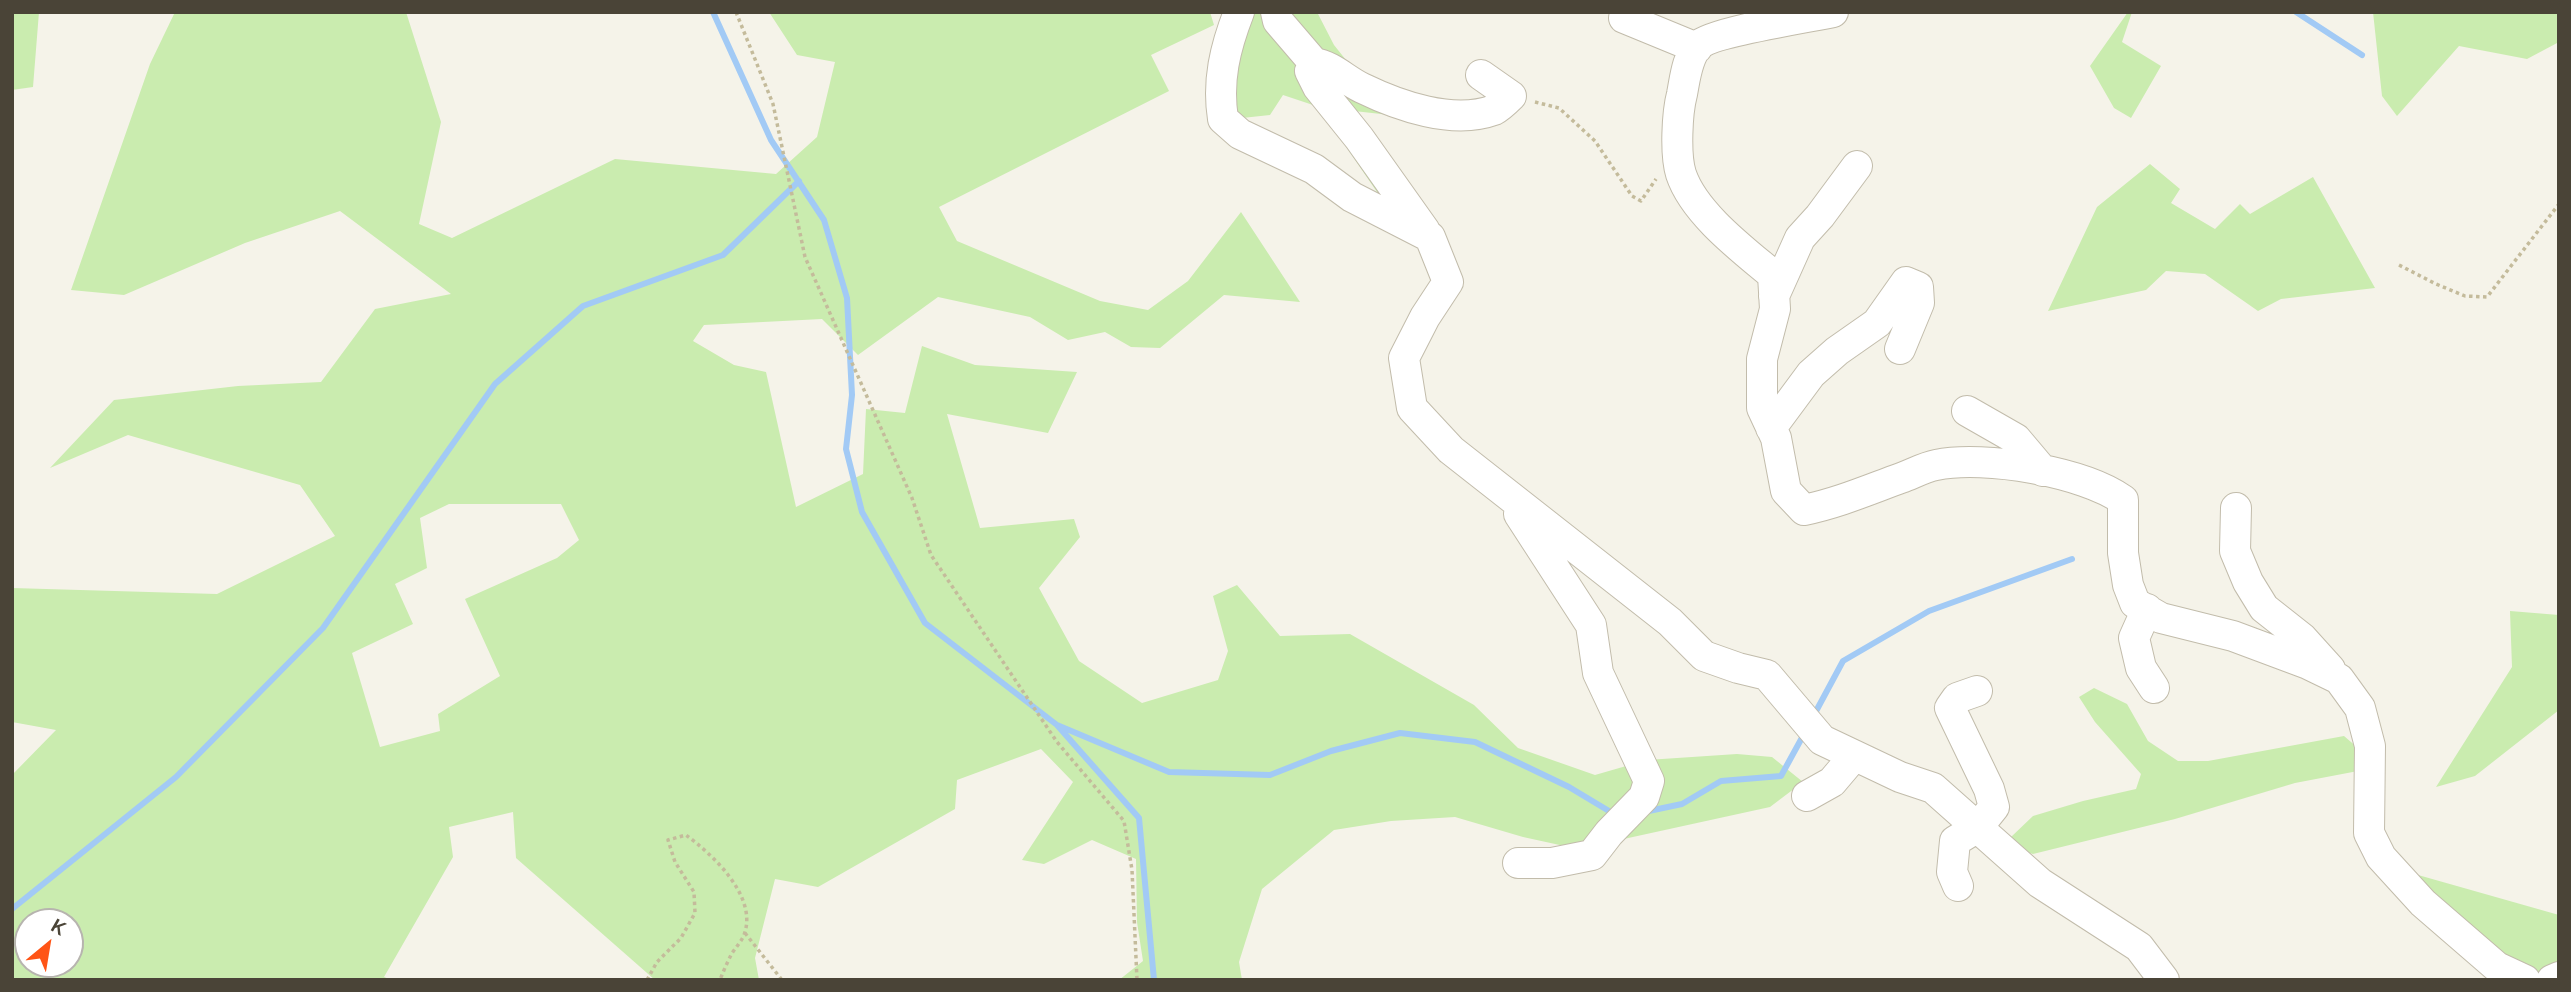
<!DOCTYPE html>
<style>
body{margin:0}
#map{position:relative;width:2571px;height:992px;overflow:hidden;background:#f5f3e9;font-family:Raleway,sans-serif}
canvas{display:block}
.frame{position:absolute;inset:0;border:14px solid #4a4437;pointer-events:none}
.north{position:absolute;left:14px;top:908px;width:70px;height:70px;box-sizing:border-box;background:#fff;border:2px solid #b7b4af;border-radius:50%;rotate:30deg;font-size:19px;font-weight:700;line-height:28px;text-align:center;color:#4a4437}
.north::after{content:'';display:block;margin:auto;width:24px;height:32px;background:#ff5416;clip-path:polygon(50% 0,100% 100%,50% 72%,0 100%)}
</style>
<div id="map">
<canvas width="2571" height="992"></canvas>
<div class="frame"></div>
<div class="north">K</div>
</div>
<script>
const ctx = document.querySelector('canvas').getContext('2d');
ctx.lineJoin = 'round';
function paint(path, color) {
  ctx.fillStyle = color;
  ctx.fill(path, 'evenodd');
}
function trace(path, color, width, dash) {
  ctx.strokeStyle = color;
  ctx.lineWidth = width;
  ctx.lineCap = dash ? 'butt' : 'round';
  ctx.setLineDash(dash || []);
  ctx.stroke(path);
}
paint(new Path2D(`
 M12,12h27l-6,75 -21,3z
 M175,12h231l35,110 -22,102 33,14 163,-79 161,15 41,-37 18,-75 -38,-7 -28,-43h441l4,13 -63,30 18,36 -230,116 18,34 143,60 48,9 40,-29 53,-69 59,90 -76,-7 -64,53 -29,-1 -26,-15 -37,8 -38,-23 -92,-20 -80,58 -36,-36 -118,6 -11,16 41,24 32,7 30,135 67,-33 3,-65 39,4 17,-67 53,19 102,7 -29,61 -101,-19 33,114 94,-9 6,18 -41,51 40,73 63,42 76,-23 10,-29 -15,-55 24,-11 43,51 70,-2 124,71 44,43 77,27 52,-15 90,-6 35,3 31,25 -33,25 -192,42 -55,-12 -68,-20 -64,4 -57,9 -72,59 -23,73 3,18h-123l24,-19 -6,-39 -1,-63 -44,-19 -48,24 -22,-4 51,-78 -32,-33 -84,31 -2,29 -137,78 -43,-8 -20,79 4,22h-104l-139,-122 -3,-46 -64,15 4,30 -69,120 8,3h-380v-205l44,-45 -44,-8v-134l205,6 118,-58 -35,-51 -172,-50 -78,33 64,-68 124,-14 83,-4 54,-73 76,-15 -111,-83 -95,32 -121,52 -53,-5 79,-226zM449,504h112l18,36 -22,18 -92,41 35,77 -62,38 2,17 -60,16 -28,-94 61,-29 -18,-40 32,-16 -7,-50zM28,922h42v42h-42z
 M1248,12h69l17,33 56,70 -36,-4 25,84 -60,-88 -36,-12 -13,20 -28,3 -9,-7 -4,-48z
 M2128,12h4l-10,30 39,24 -30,52 -17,-10 -24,-42z
 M2373,12h186v30l-32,17 -68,-13 -62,70 -15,-20z
 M2150,164l30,25 -9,14 44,26 25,-25 10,10 63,-37 62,111 -94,11 -23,12 -53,-37 -39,-3 -20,19 -98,21 49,-104z
 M2510,611l49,4v95l-84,66 -39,11 76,-120z
 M2094,688l33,16 21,37 30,20h30l136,-25 14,12v23l-63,12 -120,36 -142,35 -18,-6 -4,-11 22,-21 50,-15 53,-12 5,-15 -46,-52 -16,-25z
 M2404,871l155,44v43l-7,12 -19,5 -29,-16z`), '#caecaf');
trace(new Path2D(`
 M713,12l58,128 53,80 23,78 5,97 -6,54 16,63 63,111 132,102 82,93 15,162
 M2296,12l66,43
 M1814,715l29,-54 86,-50 143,-52
 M1057,725l112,47 101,3 61,-24 69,-18 75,9 94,45 45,27
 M1644,812l38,-8 39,-23 60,-5 23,-42
 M12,909l164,-132 147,-149 172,-244 88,-78 140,-51 76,-74`), '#a2caf5', 6);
const minor = new Path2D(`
 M1239,12c-14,36 -22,69 -16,107l17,15 74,35 38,28 78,40 18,45 -23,35 -21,41 8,50 39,42 219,172 34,34 34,12 29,7 55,65 78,37 33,11 107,95 99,64 25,33
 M1276,12l2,9 36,42
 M1833,12c-23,5 -121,20 -134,33 -12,11 -14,34 -17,49 -5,19 -7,61 -1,80 13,39 61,75 92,101l2,34 -13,50v49l14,30 10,53 18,19c34,-7 64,-20 97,-32 11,-4 24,-11 35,-13 49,-10 148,7 187,35v53l5,32 7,18 26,15 72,18 75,28 31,15 21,29 10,38 -1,87 12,24 42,46 74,64 28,13
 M1624,18l73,30
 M1425,231l-66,-93 -41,-51 -8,-16 4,-8c19,3 31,17 48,25 37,18 91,37 132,22 6,-3 12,-9 17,-14l-30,-21
 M1774,296l26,-58 20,-22 37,-50
 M1967,411l49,28 27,32
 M1771,428l40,-54 26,-23 40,-28 29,-41 12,5 1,16 -19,46
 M2236,508l-1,43 13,31 16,26 38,30 28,31
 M2147,609l-13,29 7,30 13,20
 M1807,796l25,-14 22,-26
 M1518,863h34l40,-8 17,-22 35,-36 5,-16 -51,-108 -7,-48 -72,-111
 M1958,886l-6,-14 3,-31 23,-14 16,-20 -5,-18 -39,-81 7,-10 20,-7
 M2552,980l7,-3`);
trace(minor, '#c2bcab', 32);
trace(new Path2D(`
 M736,12l37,92 32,153 107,241 19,57 126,187 67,79 8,49 5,110
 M1535,102l24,6 36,33 37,55 9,5 15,-22
 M2399,265l37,19 29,12 22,1 72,-93
 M745,933l37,47
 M647,980l10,-18 24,-24 14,-25 -1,-21 -19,-30 -7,-22 18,-5c27,20 70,60 59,97 -2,8 -10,16 -14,23 -4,8 -8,17 -11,25`), '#c4bb9b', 3.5, [3.5, 3.5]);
trace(minor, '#fff', 30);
</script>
